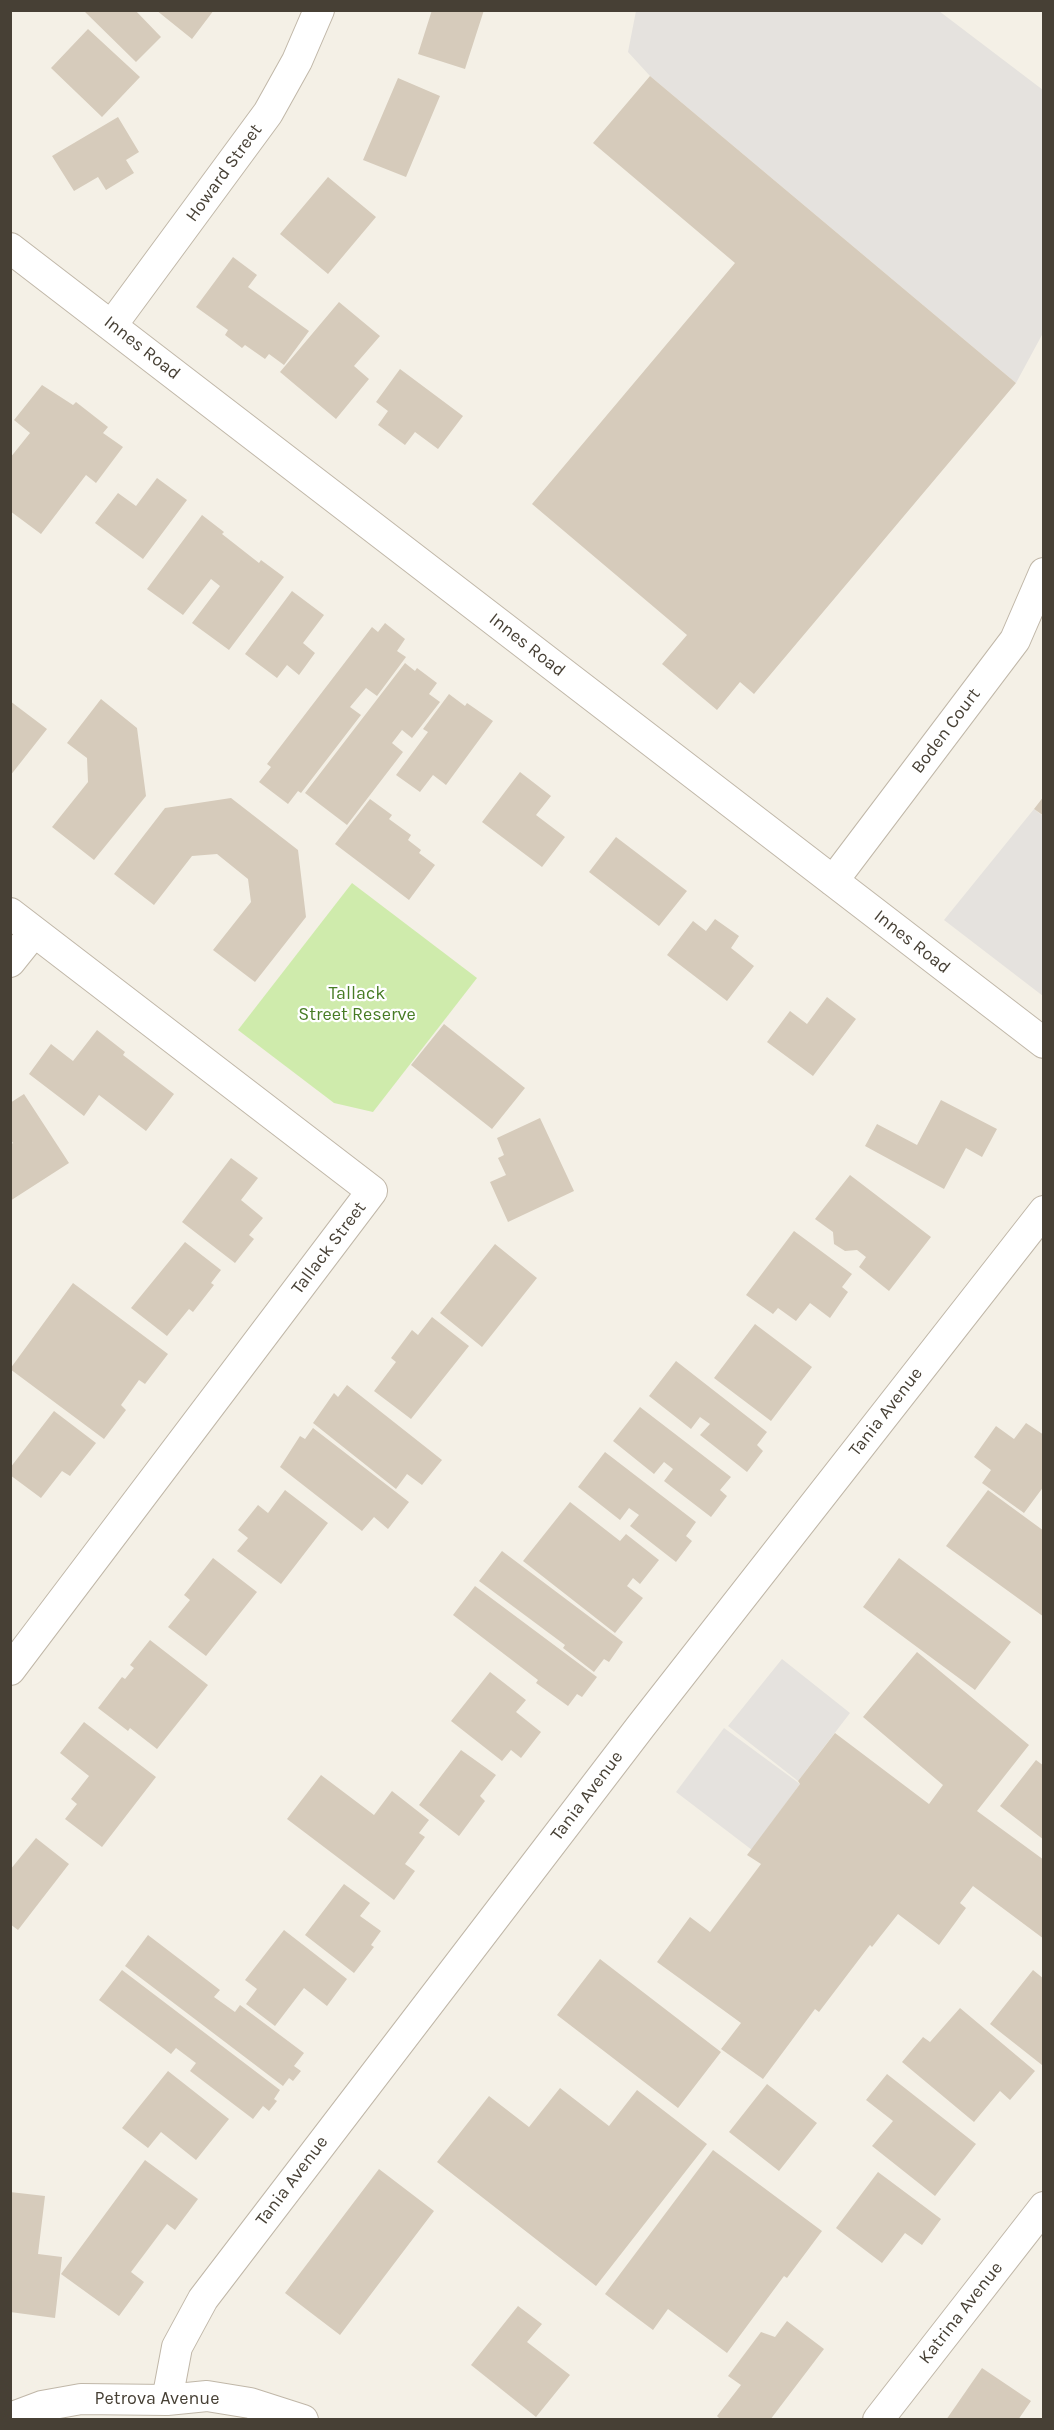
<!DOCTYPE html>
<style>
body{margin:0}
#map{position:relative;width:1054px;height:2430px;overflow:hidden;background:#f4f0e6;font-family:Karla,sans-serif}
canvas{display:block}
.frame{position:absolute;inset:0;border:12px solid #474035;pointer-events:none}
</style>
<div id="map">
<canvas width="1054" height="2430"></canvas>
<div class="frame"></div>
</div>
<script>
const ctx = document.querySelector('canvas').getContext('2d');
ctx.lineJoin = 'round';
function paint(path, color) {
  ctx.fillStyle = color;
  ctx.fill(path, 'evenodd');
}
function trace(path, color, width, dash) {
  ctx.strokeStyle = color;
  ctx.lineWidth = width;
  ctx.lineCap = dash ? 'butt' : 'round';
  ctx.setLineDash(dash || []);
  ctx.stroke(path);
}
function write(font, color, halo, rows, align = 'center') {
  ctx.font = font + ' Karla,sans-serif';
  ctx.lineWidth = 4.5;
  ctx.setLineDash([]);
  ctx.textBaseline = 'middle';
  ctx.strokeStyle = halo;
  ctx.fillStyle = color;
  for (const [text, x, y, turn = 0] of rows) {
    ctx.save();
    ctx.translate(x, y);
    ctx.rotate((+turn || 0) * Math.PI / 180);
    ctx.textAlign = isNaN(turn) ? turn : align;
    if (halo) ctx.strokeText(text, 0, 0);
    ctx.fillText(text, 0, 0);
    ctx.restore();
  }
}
paint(new Path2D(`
 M352,883l125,95 -104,134 -39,-9 -96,-73z`), '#cfebac');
paint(new Path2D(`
 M636,11h303l104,79v243l-27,50 -366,-307 -22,-24z
 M1034,809l9,7v180l-99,-76z
 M782,1659l68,54 -52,68 -70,-55z
 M724,1728l76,56 -48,66 -76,-58z`), '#e5e2de');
paint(new Path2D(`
 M83,10h52l26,27 -25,25z
 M156,10h58l-22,29z
 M432,10h52l-19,59 -47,-15z
 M88,29l52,48 -38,40 -51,-49z
 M650,76l366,307 -262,311 -14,-12 -23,28 -55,-46 25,-29 -155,-131 203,-241 -142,-120z
 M398,78l42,18 -34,81 -43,-17z
 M118,117l21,35 -13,8 8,13 -28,17 -8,-13 -24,14 -22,-35z
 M328,177l48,40 -48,57 -48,-40z
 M233,257l24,18 -9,12 61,44 -25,34 -15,-11 -4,5 -20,-14 -3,3 -17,-13 3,-5 -32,-23z
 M339,302l41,34 -26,30 15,13 -33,40 -56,-47z
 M400,369l63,47 -25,33 -23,-17 -10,13 -27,-20 10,-14 -12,-9z
 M42,385l31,20 3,-3 32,25 -5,6 20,14 -27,36 -10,-8 -45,59 -31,-23v-53l20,-25 -16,-13z
 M157,478l30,22 -44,59 -48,-36 23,-30 18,13z
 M202,515l22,17 -2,2 37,29 2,-3 23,17 -55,73 -37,-27 28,-37 -9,-7 -28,36 -36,-26z
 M292,591l32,24 -21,28 12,10 -16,22 -12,-10 -10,13 -32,-24z
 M385,623l20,16 -8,12 9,6 -29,39 -11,-8 -16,19 11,8 -60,78 -3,-2 -10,13 -29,-22 12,-15 -4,-3 105,-137 6,5z
 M405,663l10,8 2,-3 20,15 -8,11 11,8 -28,36 -10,-8 -10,13 11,9 -56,73 -42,-32z
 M449,694l16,12 2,-3 26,18 -47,64 -13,-10 -13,17 -24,-17 32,-43 -5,-3z
 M101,699l36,29 9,68 -52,64 -42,-33 36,-45 -1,-24 -20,-15z
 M10,701l37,28 -37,47z
 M520,772l31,24 -15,19 29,22 -23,30 -60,-45z
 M1044,796v20l-10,-7z
 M231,798l67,52 8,67 -51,65 -42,-32 38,-48 -3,-23 -31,-25 -25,2 -38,49 -40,-31 51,-66z
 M370,799l22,16 -3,4 22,16 -3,5 13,10 -2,3 16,12 -26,35 -74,-56z
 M616,837l71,54 -28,35 -70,-54z
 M715,919l24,17 -8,12 23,18 -27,35 -60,-46 26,-34 13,10z
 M827,997l29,22 -43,57 -46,-34 23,-31 17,13z
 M444,1024l81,64 -33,41 -81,-64z
 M97,1030l28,22 -2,3 51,39 -28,37 -47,-36 -15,21 -55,-42 22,-30 22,17z
 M24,1094l45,69 -59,38v-56l3,-2 -3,-4v-36z
 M941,1100l56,29 -15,28 -16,-9 -22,41 -79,-43 12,-22 40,21z
 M540,1118l34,73 -66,31 -18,-40 16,-7 -8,-17 6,-3 -7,-17z
 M231,1158l27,20 -17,22 22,18 -14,17 5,4 -19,24 -53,-41z
 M850,1175l81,62 -42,54 -30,-24 7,-10 -9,-7 -12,1 -11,-7 -1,-12 -18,-13z
 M794,1231l58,43 -10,13 6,5 -18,26 -20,-15 -14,18 -18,-13 -5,6 -27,-19z
 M185,1242l36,28 -10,13 3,2 -21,27 -4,-3 -22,27 -36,-28z
 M495,1244l42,34 -55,69 -42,-34z
 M73,1283l95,71 -23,30 -6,-4 -18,25 5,5 -22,29 -94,-70z
 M432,1317l37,29 -58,73 -37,-28 22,-29 -5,-4 21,-28 6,5z
 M755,1324l57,43 -41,54 -57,-43z
 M676,1361l91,71 -10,13 6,6 -16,21 -47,-37 10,-11 -10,-7 -9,12 -42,-33z
 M347,1385l95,75 -20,25 -15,-11 -11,15 -83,-66 21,-30 4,4z
 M640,1407l91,70 -11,13 7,6 -16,21 -47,-36 9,-12 -9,-7 -10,12 -41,-33z
 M54,1411l42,32 -26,33 -8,-5 -21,27 -31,-23v-7z
 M1026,1423l18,12v51l-20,27 -42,-30 9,-13 -17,-13 22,-31 18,13z
 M313,1428l96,74 -21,27 -14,-12 -12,14 -82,-64 20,-31 5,3z
 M605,1452l91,70 -10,14 6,5 -16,21 -46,-36 9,-11 -10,-7 -9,12 -42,-33z
 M285,1490l43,33 -47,61 -44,-33 11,-13 -10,-8 20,-25 10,8z
 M988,1490l56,41v86l-98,-71z
 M570,1502l50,39 6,-7 33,26 -19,24 -7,-6 -6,8 16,12 -28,35 -92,-72z
 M502,1551l121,91 -14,20 -5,-3 -10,13 -31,-24 2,-3 -86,-64z
 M213,1558l44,34 -51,64 -38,-29 22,-27 -6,-5z
 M899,1558l112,84 -36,48 -112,-83z
 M475,1586l122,91 -15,20 -5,-3 -9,12 -32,-23 2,-3 -85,-65z
 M150,1640l58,45 -51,64 -27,-21 -2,3 -30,-23 24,-31 3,2 9,-11 -4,-3z
 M917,1652l112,93 -52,66 67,49v79l-71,-53 -13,17 6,5 -27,37 -41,-31 -26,33 -2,-2 -51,67 -4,-3 -52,70 -42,-30 20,-26 -84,-61 33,-45 20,15 51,-68 -14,-9 53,-71 -2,-3 37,-48 94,71 14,-19 -80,-68z
 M490,1672l36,28 -10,12 25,20 -20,26 -10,-8 -9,11 -51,-40z
 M84,1722l72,55 -54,70 -37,-28 12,-15 -6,-5 18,-23 -29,-23z
 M461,1750l35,25 -16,21 5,5 -26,35 -40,-31z
 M1036,1760l8,6v74l-44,-34z
 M321,1775l53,40 18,-24 37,29 -10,13 6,4 -20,27 10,7 -21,29 -107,-81z
 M36,1838l33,26 -51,66 -8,-6v-54z
 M344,1884l26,19 -10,13 21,15 -10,14 3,2 -20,26 -49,-38z
 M284,1930l63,49 -20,27 -23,-18 -29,38 -29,-22 11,-15 -12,-9z
 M148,1935l72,55 -6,7 21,15 5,-7 64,48 -10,13 7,5 -8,10 -4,-3 -6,8 -158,-120z
 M600,1959l121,93 -43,56 -121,-93z
 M122,1970l158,120 -6,9 3,2 -8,10 -6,-5 -10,13 -63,-48 6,-8 -20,-15 -5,6 -72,-54z
 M1033,1970l11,9 -2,86 -52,-41z
 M960,2008l75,63 -25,29 -10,-9 -26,31 -72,-60 21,-25 7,5z
 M168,2071l61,48 -33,41 -35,-28 -13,16 -26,-20z
 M887,2074l89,70 -41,52 -63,-50 21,-25 -27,-21z
 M767,2084l50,39 -38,48 -50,-39z
 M560,2088l49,38 28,-36 70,54 -111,142 -159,-124 52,-66 40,31z
 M713,2150l109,81 -35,47 -3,-2 -57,77 -59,-44 -15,21 -48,-36z
 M145,2160l53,39 -23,31 -8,-6 -36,48 13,10 -25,34 -58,-42z
 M379,2169l55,42 -94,124 -55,-42z
 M878,2172l63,47 -19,26 -17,-12 -23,30 -46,-35z
 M10,2192l35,4 -7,58 24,3 -7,61 -45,-6z
 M518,2306l24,18 -15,18 43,33 -34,42 -65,-52z
 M787,2321l37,28 -54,71h-49l-4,-4 24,-31 -13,-9 33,-44 14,5z
 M982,2368l49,33 -13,19h-72z`), '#d6cbbb');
const street = new Path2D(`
 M10,248l1034,795
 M112,325l156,-212 29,-52 22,-51
 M833,881l182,-241 29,-67
 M10,913l362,278 -362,479
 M10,962l24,-30
 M167,2400l10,-53 26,-48 438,-573 403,-515
 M10,2418l32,-12 39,-7 86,1 40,-4 43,7 53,17
 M878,2420l166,-213`);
trace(street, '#c0b7a8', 32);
trace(street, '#fff', 30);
write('18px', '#474035', '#fff', [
 ["Howard Street",224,173,-54],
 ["Innes Road",142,348,38],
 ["Innes Road",527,645,38],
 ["Boden Court",946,731,-53],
 ["Innes Road",912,942,38],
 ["Tallack Street",329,1248,-53],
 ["Tania Avenue",886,1412,-52],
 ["Tania Avenue",587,1796,-53],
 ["Tania Avenue",292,2181,-53],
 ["Katrina Avenue",961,2313,-52],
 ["Petrova Avenue",157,2399]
]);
write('18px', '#477c25', '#fff', [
 ["Tallack",357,994],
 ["Street Reserve",357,1015]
]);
</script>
